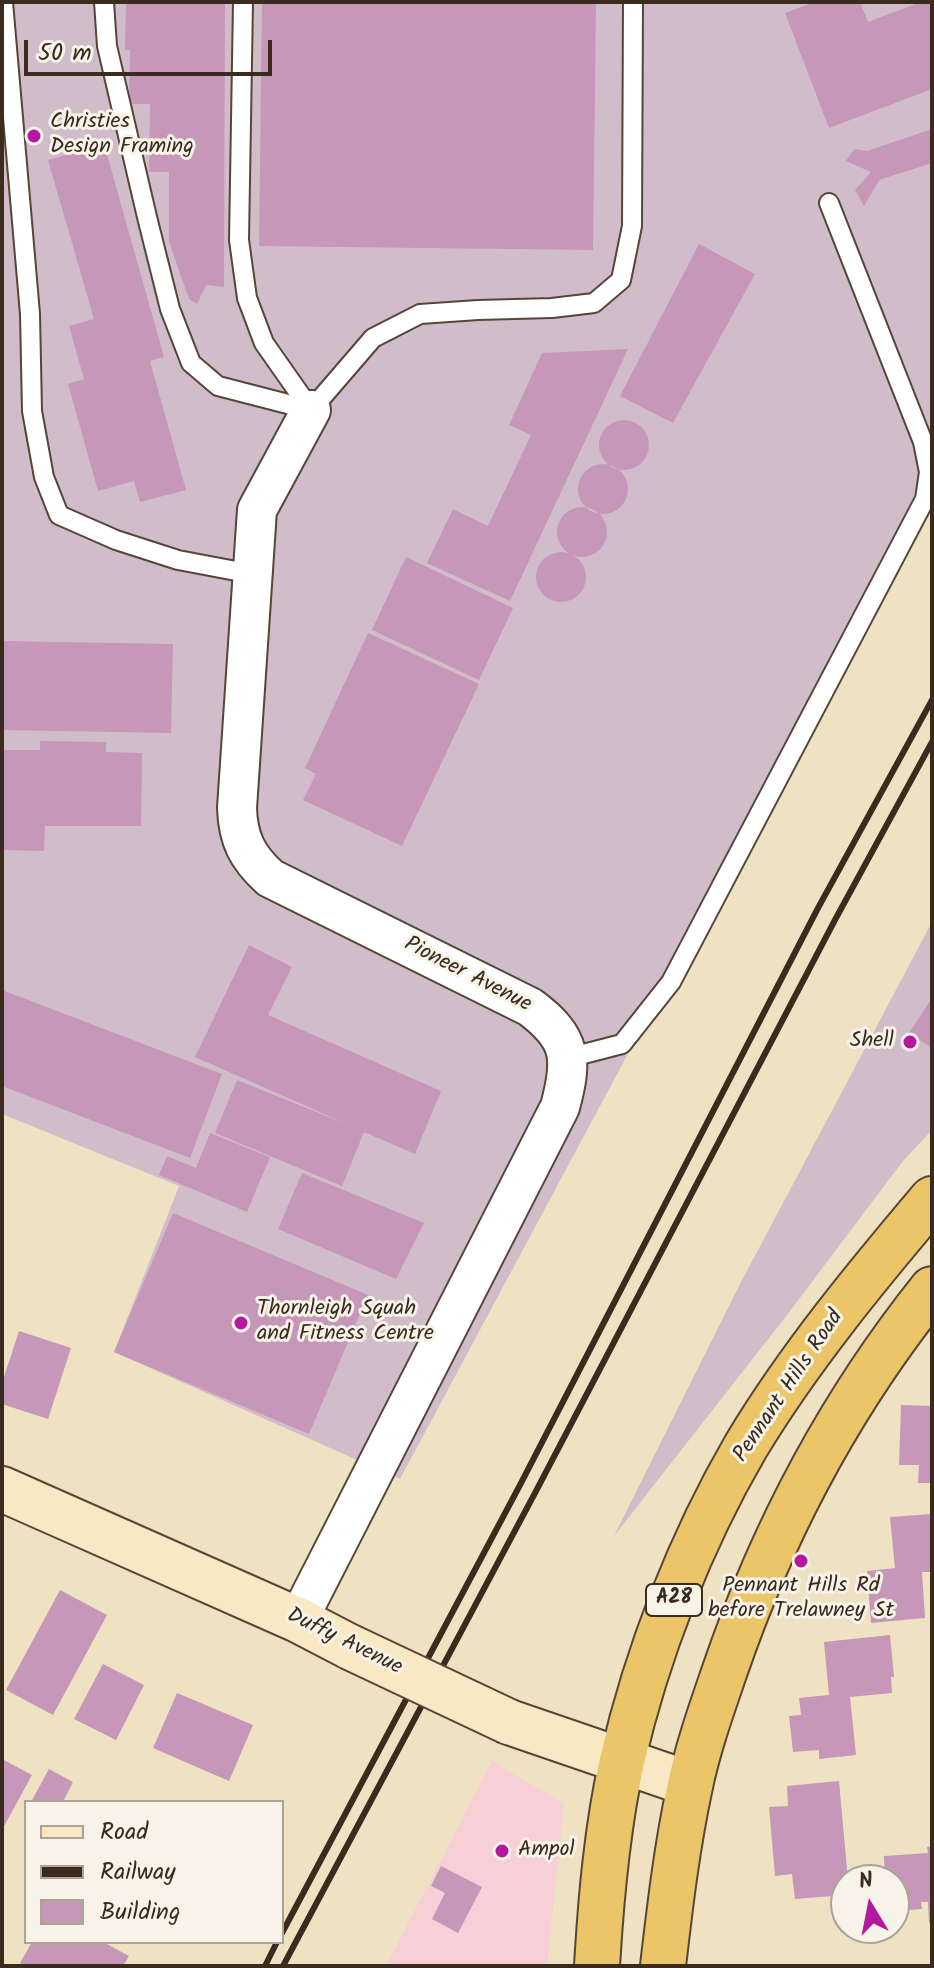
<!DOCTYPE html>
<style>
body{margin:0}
#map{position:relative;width:934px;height:1968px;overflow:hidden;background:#eee2c3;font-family:Kalam,sans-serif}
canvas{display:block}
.frame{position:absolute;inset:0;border:4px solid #3b2a1e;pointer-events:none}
.legend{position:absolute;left:24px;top:1800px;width:260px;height:144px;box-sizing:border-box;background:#f7f3e8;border:2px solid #aca397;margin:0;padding:10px 14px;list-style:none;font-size:24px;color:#3b2a1e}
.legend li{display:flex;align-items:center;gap:16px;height:40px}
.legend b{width:40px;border:2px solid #aca397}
.north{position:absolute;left:830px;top:1864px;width:80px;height:80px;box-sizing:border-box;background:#f7f3e8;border:2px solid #aca397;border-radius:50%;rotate:350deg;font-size:22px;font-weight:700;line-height:32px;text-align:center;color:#3b2a1e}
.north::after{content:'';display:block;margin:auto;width:28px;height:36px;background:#b5179e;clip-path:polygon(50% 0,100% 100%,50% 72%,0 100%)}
.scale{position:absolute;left:24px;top:40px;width:248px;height:36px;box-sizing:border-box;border:4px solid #3b2a1e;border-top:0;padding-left:10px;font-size:24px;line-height:28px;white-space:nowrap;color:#3b2a1e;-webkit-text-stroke:6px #f7f3e8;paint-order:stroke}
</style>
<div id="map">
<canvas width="934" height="1968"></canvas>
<div class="frame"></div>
<ul class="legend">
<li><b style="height:10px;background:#f8e8c3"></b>Road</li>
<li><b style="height:10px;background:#3b2a1e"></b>Railway</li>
<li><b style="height:22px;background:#c697b8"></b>Building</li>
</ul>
<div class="north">N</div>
<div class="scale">50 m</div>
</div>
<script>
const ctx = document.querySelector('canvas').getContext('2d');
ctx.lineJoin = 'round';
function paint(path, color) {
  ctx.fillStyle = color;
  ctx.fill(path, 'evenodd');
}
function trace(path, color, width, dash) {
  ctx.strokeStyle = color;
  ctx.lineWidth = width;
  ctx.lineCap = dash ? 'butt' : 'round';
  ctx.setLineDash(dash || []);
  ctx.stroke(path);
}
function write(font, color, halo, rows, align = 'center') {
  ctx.font = font + ' Kalam,sans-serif';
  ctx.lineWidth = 6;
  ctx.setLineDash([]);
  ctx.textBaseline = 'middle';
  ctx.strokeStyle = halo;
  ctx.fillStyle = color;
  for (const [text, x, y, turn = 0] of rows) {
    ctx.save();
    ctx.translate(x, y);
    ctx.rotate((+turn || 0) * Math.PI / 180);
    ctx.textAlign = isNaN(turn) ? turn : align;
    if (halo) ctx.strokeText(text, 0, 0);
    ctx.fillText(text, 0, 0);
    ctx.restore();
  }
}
paint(new Path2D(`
 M492,1761l72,43 -17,162h-161z`), '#f6cfd7');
paint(new Path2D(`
 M2,2h930v500l-295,535 -237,442 -286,-127 65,-166 -177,-72z
 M932,922v208l-29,31 -116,154 -173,221 126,-252z`), '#d1bdc9');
paint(new Path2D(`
 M126,2h99l-1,285 -18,-2 -9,19 -8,-5 -20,-57v-70h-20l1,-68h-21l1,-54h-5z
 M262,2h334l-3,248 -334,-4z
 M814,2h46l8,20 53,-20h11v87l-103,39 -44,-115z
 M932,129v34l-53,17 -15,26 -9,-16 16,-18 -25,-11 8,-12 13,2z
 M104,144l60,213 -14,4 36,129 -46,12 -6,-21 -36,10 -30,-107 16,-5 -15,-53 25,-7 -46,-159z
 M699,244l56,30 -82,149 -53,-27z
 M628,349l-118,252 -83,-38 26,-54 35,17 43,-91 -22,-10 33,-72z
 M599 445a25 25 0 1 1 50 0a25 25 0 1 1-50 0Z
 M578 489a25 25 0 1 1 50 0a25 25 0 1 1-50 0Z
 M557 532a25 25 0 1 1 50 0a25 25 0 1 1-50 0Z
 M536 577a25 25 0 1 1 50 0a25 25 0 1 1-50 0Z
 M406,557l107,51 -34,72 -107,-50z
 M368,633l111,51 -77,162 -99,-46 13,-26 -11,-6z
 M2,641l171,3 -2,89 -169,-3z
 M40,741l66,1v10l36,1 -1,73h-96l-1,25 -42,-1v-100h38z
 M249,945l43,22 -24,48 173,76 -26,63 -51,-22 -22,54 -127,-53 22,-53 112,45 -154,-68z
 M2,990l220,84 -32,84 -188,-72z
 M932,998v50l-23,-15z
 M210,1133l60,24 -23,55 -88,-37 8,-19 29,12z
 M302,1173l122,50 -28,56 -118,-50z
 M173,1213l195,82 -59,139 -195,-82z
 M19,1331l52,17 -23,71 -46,-15v-21z
 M901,1405l31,1v77h-14l1,-18h-20z
 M932,1514v58h-10l3,46 -54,5 -4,-52 28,-3 -5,-51z
 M60,1590l47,25 -54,100 -47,-25z
 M890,1635l4,42h-3l1,16 -42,4 6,58 -37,4v-9l-26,2 -4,-36 12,-1 -2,-17 30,-3 -5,-53z
 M103,1664l41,21 -28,55 -42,-21z
 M177,1693l76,32 -24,56 -76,-33z
 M2,1759l30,16 -30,55z
 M49,1769l24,13 -10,20h-32z
 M839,1781l9,99 -2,15 -51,4 -3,-25 -17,2 -6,-69 19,-1 -1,-20z
 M932,1846v77h-3l-1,-21h-7l1,7 -28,2v-31h-9l-1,-24 44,-3 -1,-6z
 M441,1866l41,21 -24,46 -26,-14 13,-26 -14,-7z
 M32,1942h71l26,14 -6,10h-97l-6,-3z`), '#c697b8');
const lane = new Path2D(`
 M3,2l27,312 2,97 12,66 15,38 57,25 62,20 74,14
 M104,2l3,44 40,171 23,92 21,54 27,23 93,24
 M243,2l-4,238 8,58 17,45 47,67
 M311,410l62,-72 47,-24 58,-4 74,-2 42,-5 27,-23 11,-54 1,-224
 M568,1058l54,-14 49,-62 254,-483 4,-27 -6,-30 -94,-239`);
const street = new Path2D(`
 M298,1620l262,-513c13,-48 12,-69 -30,-100l-260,-129c-23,-21 -32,-39 -33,-70l20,-298 54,-100`);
const secondary = new Path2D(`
 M2,1489l296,131 52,27
 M509,1722l181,62`);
const highway = new Path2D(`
 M597,1966c4,-68 10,-138 25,-205 25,-108 68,-219 124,-315 53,-88 120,-169 186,-247
 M663,1966c7,-60 14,-120 27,-180 8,-39 22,-78 35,-116 48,-140 114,-265 207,-381`);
trace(lane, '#564637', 22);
trace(street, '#564637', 42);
trace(secondary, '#564637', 48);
trace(highway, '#564637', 48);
trace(lane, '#fff', 18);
trace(street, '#fff', 38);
trace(secondary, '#f8e8c3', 44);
trace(highway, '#edc569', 44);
trace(new Path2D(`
 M282,1933l238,-448 298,-577 114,-208
 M265,1966l12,-24
 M283,1966l252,-473 301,-575 96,-176`), '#3b2a1e', 6);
const secondaryBridge = new Path2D(`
 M350,1647l159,75`);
trace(secondaryBridge, '#564637', 48, []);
trace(secondaryBridge, '#f8e8c3', 44);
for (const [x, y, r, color] of [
 [34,136,8,"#b5179e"],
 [910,1042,8,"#b5179e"],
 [241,1323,8,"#b5179e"],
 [801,1561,8,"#b5179e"],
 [502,1851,8,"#b5179e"]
]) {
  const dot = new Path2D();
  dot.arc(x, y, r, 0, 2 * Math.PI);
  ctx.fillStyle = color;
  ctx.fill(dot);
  trace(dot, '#f7f3e8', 3);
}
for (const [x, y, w] of [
 [674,1600,56]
]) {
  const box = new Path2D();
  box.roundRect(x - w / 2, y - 16, w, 32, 6);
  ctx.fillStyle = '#f7f3e8';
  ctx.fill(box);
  trace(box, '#3b2a1e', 2);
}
write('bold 20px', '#3b2a1e', null, [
 ["A28",674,1600]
]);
write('22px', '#3b2a1e', '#f7f3e8', [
 ["Christies",50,123],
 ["Design Framing",50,148],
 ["Shell",894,1042,"right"],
 ["Thornleigh Squah",257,1310],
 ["and Fitness Centre",257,1335],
 ["Pennant Hills Rd",801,1587,"center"],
 ["before Trelawney St",801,1612,"center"],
 ["Ampol",518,1851]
], 'left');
write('22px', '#3b2a1e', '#f7f3e8', [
 ["Pioneer Avenue",467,976,27],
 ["Pennant Hills Road",790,1387,-56],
 ["Duffy Avenue",344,1643,26]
]);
</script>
